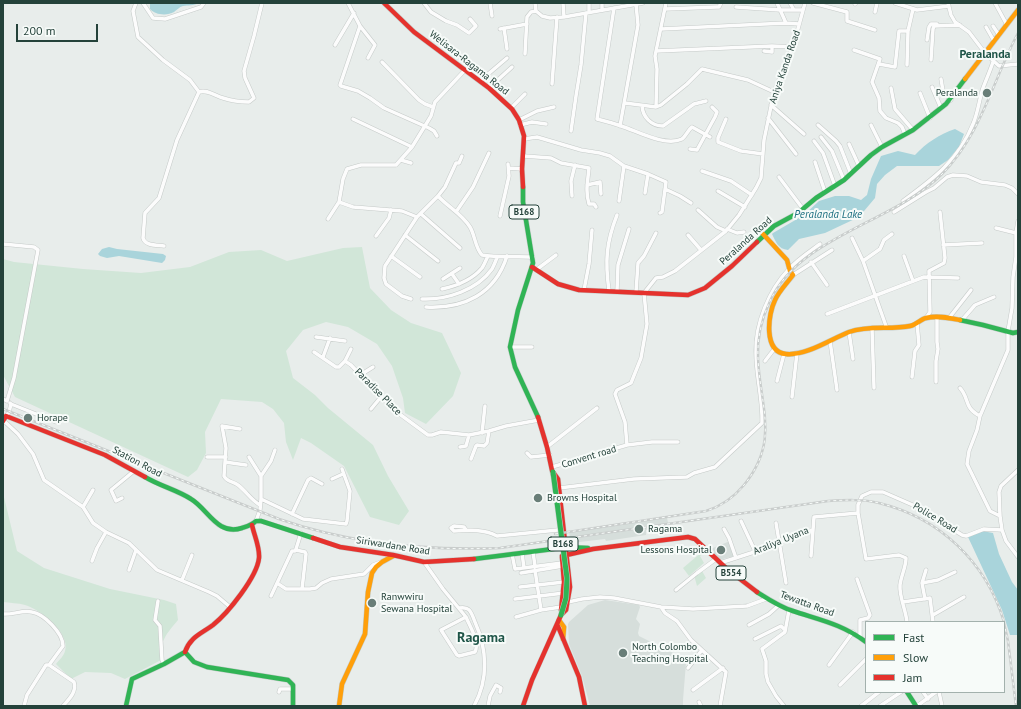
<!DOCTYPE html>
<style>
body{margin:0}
#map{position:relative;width:1021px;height:709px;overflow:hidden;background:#e8edeb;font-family:"PT Sans",sans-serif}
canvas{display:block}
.frame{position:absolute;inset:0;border:4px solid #24423a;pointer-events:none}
.legend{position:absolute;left:865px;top:621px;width:140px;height:72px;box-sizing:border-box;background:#f7fbf9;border:1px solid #a3b1ad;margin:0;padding:5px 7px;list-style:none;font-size:12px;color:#24423a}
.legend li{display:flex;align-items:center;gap:8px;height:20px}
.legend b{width:20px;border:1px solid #a3b1ad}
.scale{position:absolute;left:16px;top:24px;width:82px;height:18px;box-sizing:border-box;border:2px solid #24423a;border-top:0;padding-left:5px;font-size:12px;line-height:14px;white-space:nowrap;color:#24423a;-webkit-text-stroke:3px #f7fbf9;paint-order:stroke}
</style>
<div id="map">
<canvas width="1021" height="709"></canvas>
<div class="frame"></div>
<ul class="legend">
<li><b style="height:5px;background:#30b455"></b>Fast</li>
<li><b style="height:5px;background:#ff9f0a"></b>Slow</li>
<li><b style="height:5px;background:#e5322d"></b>Jam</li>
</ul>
<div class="scale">200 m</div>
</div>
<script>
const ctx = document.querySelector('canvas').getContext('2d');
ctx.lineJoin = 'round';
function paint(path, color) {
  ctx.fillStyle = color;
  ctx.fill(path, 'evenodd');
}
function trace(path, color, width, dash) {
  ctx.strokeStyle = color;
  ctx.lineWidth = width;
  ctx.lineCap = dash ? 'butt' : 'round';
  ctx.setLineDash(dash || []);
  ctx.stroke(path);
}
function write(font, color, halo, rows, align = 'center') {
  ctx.font = font + ' "PT Sans",sans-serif';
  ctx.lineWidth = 4;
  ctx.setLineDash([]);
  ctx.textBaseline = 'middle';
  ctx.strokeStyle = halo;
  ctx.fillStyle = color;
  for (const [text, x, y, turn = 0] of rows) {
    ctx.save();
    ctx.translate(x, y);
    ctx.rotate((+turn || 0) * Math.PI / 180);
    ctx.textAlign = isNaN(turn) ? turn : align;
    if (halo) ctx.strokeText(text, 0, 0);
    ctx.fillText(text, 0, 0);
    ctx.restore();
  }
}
paint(new Path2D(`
 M667,518l2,9 -23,3v5l-40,6 -1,-2 -34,4 -2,-11z
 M730,541l5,15 -16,4 -11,-10z
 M605,600l34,5 1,2 -4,12 4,5 -2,9 1,3 46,23 1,4 -3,37v6h-93l-8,-30 -13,-32 -1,-20 1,-2 19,-17z`), '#d6dedb');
paint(new Path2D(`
 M362,247l8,41 21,22 20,13 31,10 19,40 -8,23 -27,28 -21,-11 -2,-15 -11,-32 -15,-22 -29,-17 -22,-5 -23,8 -17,21 7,27 22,17 13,13 45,37 15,31 21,35 -10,14 -29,-8 -26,-51 -33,-23 -10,-5 -8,22 -7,-18 -2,-19 -11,-14 -11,-7 -41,-3 -16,33 1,21 -9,17 -9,7 -173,-80 -12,-22v-116l11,3 69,7 58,4 49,-6 39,-15 32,-2 26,11 56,-13z
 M3,493l14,58 27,17 66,21 54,11 12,4 2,16c-11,13 -19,22 -17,40l-36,19 -14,-6 -26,-1 -14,7 -15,-15c3,-4 8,-8 9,-13 6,-17 -25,-42 -40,-46 -7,-2 -15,-2 -22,-3z
 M703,551l2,2 -5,3 4,7 -15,13 -6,-8z
 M702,571l4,7 -9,8 -3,-11z`), '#d1e6d8');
paint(new Path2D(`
 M150,3h49c-6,3 -11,2 -16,3 -4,1 -6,4 -9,6 -7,4 -19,3 -24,-3z
 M955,129l9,5 -5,13 -11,13 -9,6h-42l-12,9 -8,9 -2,14 -16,19 -34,16 -26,6 -11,11c-10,-1 -12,-8 -16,-16l1,-1 31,-18 15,-14 16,-5h14l12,4 6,-5 4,-16 10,-23 17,-5 17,4c11,-12 25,-21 40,-26z
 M109,247l8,2 46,5 3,2 -1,4 -3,3 -43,-7 -12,2 -7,-2 -2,-2 4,-5z
 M982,531l11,2 6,21 13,28 6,8v45h-8l-8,-25 -34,-73z`), '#a9d4db');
const street = new Path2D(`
 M136,3l-3,8 5,26 25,23 27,20 9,12
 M143,3l10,15 12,1 36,-12 3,-4
 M348,3l12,23 -20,59 1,1 17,5 12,7 14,10 45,20 5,3 3,5
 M424,3l7,9 15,9 11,4 12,8 7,-7 -6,-7
 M490,3l2,13
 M535,3l1,8 6,5 8,2 14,-1 79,-14
 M563,3l1,14
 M589,3v9
 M777,3l9,20
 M790,3l4,7h9
 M813,3l34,9v9l28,9
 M895,3l22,7 32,-4
 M948,3l3,12 4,7 14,10 16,21 14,13 19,-2
 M995,3l12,22
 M855,4l1,-1
 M736,7l44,3h14
 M614,8l-17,111c8,2 16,4 24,7 16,5 44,21 61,13 4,-3 6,-9 10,-12l18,10
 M602,9v-6
 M665,9l52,-2h2l2,-4
 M875,12l2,-9
 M360,26l15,19 -7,13
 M993,26l6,9
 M986,27l8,14
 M504,28l3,21
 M500,29l27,-5
 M661,29l125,-6 13,1
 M927,40l2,-13 2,-3h6
 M335,45l19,-32
 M854,50l26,9 -8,23 7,16 1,13 6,7 12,5 4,4 3,7
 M656,51l116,-5 21,1
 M764,51l8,1v-6
 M525,54l2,-37 4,-5 5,-1
 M931,60l2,-31 1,-3 26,-1
 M382,62l37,38 6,4 8,3
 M879,64l16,3 4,-36h9
 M907,65l1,-34 5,-22
 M941,79l2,12 8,9
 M480,81l27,-23
 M552,84l5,-67
 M932,87l9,21
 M489,88l23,-21
 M891,88l4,21 18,21
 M920,93l10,25
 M625,103l31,4 5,-2 26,-21 15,-15 46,11 26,12
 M771,105l33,29
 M642,106c1,11 9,20 21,20l31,-22 12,-3
 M656,107l1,-38 -2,-13 11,-53
 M511,108l14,-14
 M768,118l28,36
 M353,119l59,28
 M726,119l-8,19v4l23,9 22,3
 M519,120l18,-9 17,-4
 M520,125l12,-3 14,2
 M818,125l18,16 4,5 11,28
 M871,125l11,22
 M620,126l18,-101 -2,-21
 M571,131l5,-35 5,-31 5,-52
 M821,137l11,14 12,29
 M524,139l13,-2 44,13 19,3 10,3 14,10 24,8 18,8 -4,30 -2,1
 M814,141l9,12 12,33
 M849,144l10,22
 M690,149l7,1 18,-33 2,-5 -5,-5
 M524,156l27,2 10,5 28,5c-1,12 -4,23 0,36h5l2,3
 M401,160l10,3
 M815,162l10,30
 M509,168l13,1
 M702,171l29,10 21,14
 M779,177l24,32
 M587,185l13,-3 1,12
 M665,189l15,7 11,7
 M718,191l27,16
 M645,193l3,-19
 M438,196c10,11 24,18 32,31 5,8 5,21 12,28 16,3 34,1 51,2
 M572,196l-1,-15 4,-16
 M619,201l5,-35
 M903,201c30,-22 56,-41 70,-77 5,-11 6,-24 10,-36 3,-8 7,-17 10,-26
 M339,202l14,5 49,4 15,6
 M698,210l19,17 9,4
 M456,212l17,-25 16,-34
 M894,212l32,-20 8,-4 13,-11 6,-2 14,1 14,6 24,3 7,3 6,6
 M421,214l39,34
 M500,216l9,-40 -1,-12
 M328,219l11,-17 4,-23 4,-10 14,-4h35l16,-18 19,-31 4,-14 30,-32
 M996,228l20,5
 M727,229l10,4 7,-1
 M405,235l33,26
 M688,235l13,15
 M376,236l13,-18 2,-8
 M852,238l11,23
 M3,244l31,3 4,3 -24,128 -7,23 -4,-2
 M943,245l39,-2
 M164,246c-7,-1 -19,0 -21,-8l2,-25 14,-15 18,-58 22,-48c8,-3 16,4 24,6 9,3 17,4 26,4l5,-4 -9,-20 -1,-7 10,-35 8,-33
 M391,256l29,21
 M904,256l9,25
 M811,262l16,23
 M536,270l20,-15
 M452,274l7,10
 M793,275l39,-25
 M443,279l17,-11
 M442,289c14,-3 30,-9 40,-21 2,-3 4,-8 6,-12
 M584,290l5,-26 3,-34
 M609,291c-4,-30 -3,-48 8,-76
 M617,291l1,-26 11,-36
 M636,292l2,-29 6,-7 12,-23
 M411,299l-9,-3 -16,-12 -2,-6 1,-12 32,-49 21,-21 7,-9 11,-24h3l3,-7
 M422,299c25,1 55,-9 70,-30 2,-4 4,-8 5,-12
 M426,307c38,2 69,-13 81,-51
 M827,314l97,-37 34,1
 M926,318l4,-6 -1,-41 15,-8 1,-5 -5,-46
 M949,318l22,-28
 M962,320l13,-15 19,-8
 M886,326l-23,-65 17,-12 4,-9 8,-6
 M872,328l2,60
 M849,332l4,27
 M316,337l29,4
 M830,341l7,49
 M510,347h22
 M314,352l22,15h3l6,-6 6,4 43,45 34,25h4l9,-3 28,3 20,-4 17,-5 33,-6
 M323,357l7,-19
 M345,361l6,-12
 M765,361l10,-13
 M362,376l3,-4 8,-5
 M912,377l3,-26 4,-6 -2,-22
 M777,381l7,-27
 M936,382v-21l2,-12 -1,-7v-25
 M960,388c10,11 3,19 20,28
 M792,397l5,-44
 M11,404l45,18
 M371,409l10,-12
 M6,416l3,-4 2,-8 -1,-1
 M3,420l15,14 15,20 11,26 39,27 10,16 13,9 23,11 28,27 52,22 8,4 13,11
 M240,429l-18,-3 4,22 -2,28c3,6 8,5 14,9 8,6 13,15 22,20
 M482,433l3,-27
 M627,445l25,-3h26
 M460,447l6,-1 3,-11
 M547,447l50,-39
 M527,453l4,4 19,-2
 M207,457h19
 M249,457l12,19
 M471,459l5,-13 1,-1 7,1 3,-3 2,-12
 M225,462l21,3
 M552,467l75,-22 -2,-23 -10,-28 2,-4 14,-7 10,-25 6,-34 -3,-31 12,-15 7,-1 12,-6 51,-40 13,-16 17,-27 5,-10 3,-38 10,-48 19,-45 12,-44
 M332,479l11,-5
 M559,488l75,-9 53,-2 7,-4 21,-6 47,-44c1,-23 -6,-47 -6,-70 -1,-29 13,-63 33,-84 9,-10 20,-17 31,-25
 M122,498l-6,3 -5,-11 23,-19
 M261,499l42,20 43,5 1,-3 3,-30 -8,-22
 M83,507l10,-17
 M292,514l16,-34 3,-2 11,6
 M1000,516l-1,-24 2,-6 17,-16
 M256,521l4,-11 1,-11v-23l10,-15 4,-11
 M741,521l14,30
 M776,523l10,60
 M724,529l5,9 7,20
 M466,530l-2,-3 -10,-1 -3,2 3,3c15,-1 30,-2 43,5l61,-6
 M1002,530l4,11 12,16
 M296,550l9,2 1,2 -4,35
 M533,552l2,14
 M522,553l2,15
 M512,554l3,15 47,-6
 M811,556l2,-26
 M92,561l5,-13 9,-16
 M424,562l19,27 23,28 -25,13 16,25 2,1 16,-4c5,-10 -5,-25 -9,-35
 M720,563l31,-10 62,-23 1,-13 44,-4
 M129,570l7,-20
 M535,570l6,40
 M521,573l42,-7
 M857,579l13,36 -2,3 -8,2v17
 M182,580l10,-25
 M277,583l9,6h24l6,-1 6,-5 9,-4 33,-5 9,-9 8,-3
 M922,583l4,-13
 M520,587l44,-5
 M676,590l21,-17 19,-14
 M271,596l21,-45h3l1,-2 5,-16
 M515,599l49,-6
 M925,599l-3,-16 16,-3 17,-8
 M158,601l-3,19 5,6 2,34 2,4
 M568,602l14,-3 18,-2 14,1 47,9 32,2 54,-3 19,-7
 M903,602l27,-4 3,24
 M661,607l4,6 12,8 14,19 35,32 -6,34
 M459,608c11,-2 12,4 16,14 12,27 14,57 -1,84
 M3,614c9,1 19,-4 29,-2 12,2 31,21 31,34l-14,19
 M933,615l31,-18
 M516,617l25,-7 20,-3
 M907,622c-1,-11 -8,-26 -7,-37 1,-9 6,-18 6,-27l-7,-3 -33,4 -8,-46v-8l4,-9 9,-4h12l32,14 47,29 4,1 18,-7 18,1 -2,-14 -10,-5 -23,-47 2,-13 8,-21 3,-14 28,-66v-19l4,-23 1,-31 3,-20v-24l2,-12
 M749,625l20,-11 10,-9
 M755,639l26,-13 4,4
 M829,665l24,-33
 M688,668l14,-18
 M840,685l26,-26
 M693,690l30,-22
 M279,692l1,-3h13
 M923,692l5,7
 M939,692l3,14
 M699,702l2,4
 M24,706l3,-11 19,-30h3l25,17c3,10 -5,17 -11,24
 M488,706l2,-10 6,-11 5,3 -1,4
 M784,706l-8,-10 -8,-14 -2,-8v-13l-4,-12 23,-17 4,-22
 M861,706l18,-14
 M880,706l21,-14
 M917,706l19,-14`);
const fast = new Path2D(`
 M523,187v15l10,61 -15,47 -8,37 5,20 23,50
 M757,242l17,-16 24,-13 18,-15 28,-18 27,-25 11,-8 31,-17 33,-26 19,-25
 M960,320l23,5 30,8 5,-1
 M145,477c15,9 32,13 46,22 17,10 26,37 51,29 6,-2 10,-3 14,-7h5l52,17
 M564,547l24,1
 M474,559l87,-11
 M757,592c11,7 23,15 36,19 27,9 49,13 73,31
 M907,692l9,14
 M126,706l6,-27 32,-15 21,-12 9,10 13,5 81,13 5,5v21`);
const slow = new Path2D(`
 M965,79l53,-69
 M763,234l24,26 3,11 3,4c-6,8 -14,16 -18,25 -7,14 -12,52 11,54 20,2 45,-15 63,-22 20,-7 41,-2 61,-6 6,-1 11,-7 16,-8 11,-3 24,0 34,2
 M559,620l5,7 -1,12
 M339,706l3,-22 23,-50 3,-42 4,-19 4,-6 6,-5 11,-6`);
const jam = new Path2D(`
 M384,3l30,29 75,56 23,21 7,11 5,16 -2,33 1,18
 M532,267l26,17 21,6 109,5 17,-7 27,-22 25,-24
 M538,417l9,30 6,28
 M3,421l3,-5 99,39 40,22
 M313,538l27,9 53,8 31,7 50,-3
 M562,556l31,-7 95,-12 7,2 32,30 30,23
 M561,610l3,-28 -2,-25
 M557,624l22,53 6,29
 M185,652c5,-15 16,-18 28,-27 15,-12 44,-48 46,-67 1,-11 -5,-23 -7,-33
 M523,706l9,-26 29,-65 5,-5 4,-23 -12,-108 -5,-7`);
trace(street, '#c5cac8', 4.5);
trace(fast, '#c3cbc8', 5.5);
trace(slow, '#c3cbc8', 5.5);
trace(jam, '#c3cbc8', 5.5);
trace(street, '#fcfcfc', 3.5);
trace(fast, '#30b455', 4.5);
trace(slow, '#ff9f0a', 4.5);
trace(jam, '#e5322d', 4.5);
const rail = new Path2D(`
 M3,409l276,110c72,25 145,32 221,29l328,-47c17,-1 35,-2 51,2 61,15 107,59 125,119
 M555,534l151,-23c16,-5 28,-14 38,-26 36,-44 16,-78 14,-127 -1,-20 4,-40 12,-57 30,-65 123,-78 172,-127 39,-39 51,-94 76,-141
 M1004,623l4,18 8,65`);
trace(rail, '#c9cdcc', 2.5);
trace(rail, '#f7fbf9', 1, [3]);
const fastBridge = new Path2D(`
 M553,472l14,106 -1,20 -5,17`);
trace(fastBridge, '#c3ccc9', 6, []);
trace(fastBridge, '#30b455', 5);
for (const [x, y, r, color] of [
 [987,93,5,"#697e78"],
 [28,418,5,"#697e78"],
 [538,498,5,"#697e78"],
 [639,529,5,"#697e78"],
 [721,550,5,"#697e78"],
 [372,603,5,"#697e78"],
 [623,653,5,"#697e78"]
]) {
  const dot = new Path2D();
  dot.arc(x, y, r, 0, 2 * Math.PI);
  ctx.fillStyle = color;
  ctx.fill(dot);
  trace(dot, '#f7fbf9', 1.5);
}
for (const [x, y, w] of [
 [524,212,30],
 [563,544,30],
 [731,573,30]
]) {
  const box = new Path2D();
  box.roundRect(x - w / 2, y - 7, w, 14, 3);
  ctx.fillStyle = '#f7fbf9';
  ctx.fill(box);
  trace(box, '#24423a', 1);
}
write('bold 9px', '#24423a', null, [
 ["B168",524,212],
 ["B168",563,544],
 ["B554",731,573]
]);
write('10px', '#24423a', '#f7fbf9', [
 ["Welisara-Ragama Road",469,63,38],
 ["Aniya Kanda Road",785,67,-71],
 ["Peralanda Road",746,241,-42],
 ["Paradise Place",378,392,45],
 ["Convent road",589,457,-17],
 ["Station Road",137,462,28],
 ["Police Road",935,518,31],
 ["Araliya Uyana",781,541,-22],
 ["Siriwardane Road",393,546,9],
 ["Tewatta Road",807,604,20]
]);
write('10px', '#24423a', '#f7fbf9', [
 ["Peralanda",978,93,"right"],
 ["Horape",37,418],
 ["Browns Hospital",547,498],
 ["Ragama",648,529],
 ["Lessons Hospital",712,550,"right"],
 ["Ranwwiru",381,597],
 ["Sewana Hospital",381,609],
 ["North Colombo",632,647],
 ["Teaching Hospital",632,659]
], 'left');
write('italic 11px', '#1c6f80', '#f7fbf9', [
 ["Peralanda Lake",828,215]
]);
write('bold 12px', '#1f5548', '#f7fbf9', [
 ["Peralanda",985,55]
]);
write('bold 14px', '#1f5548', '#f7fbf9', [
 ["Ragama",481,638]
]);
</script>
